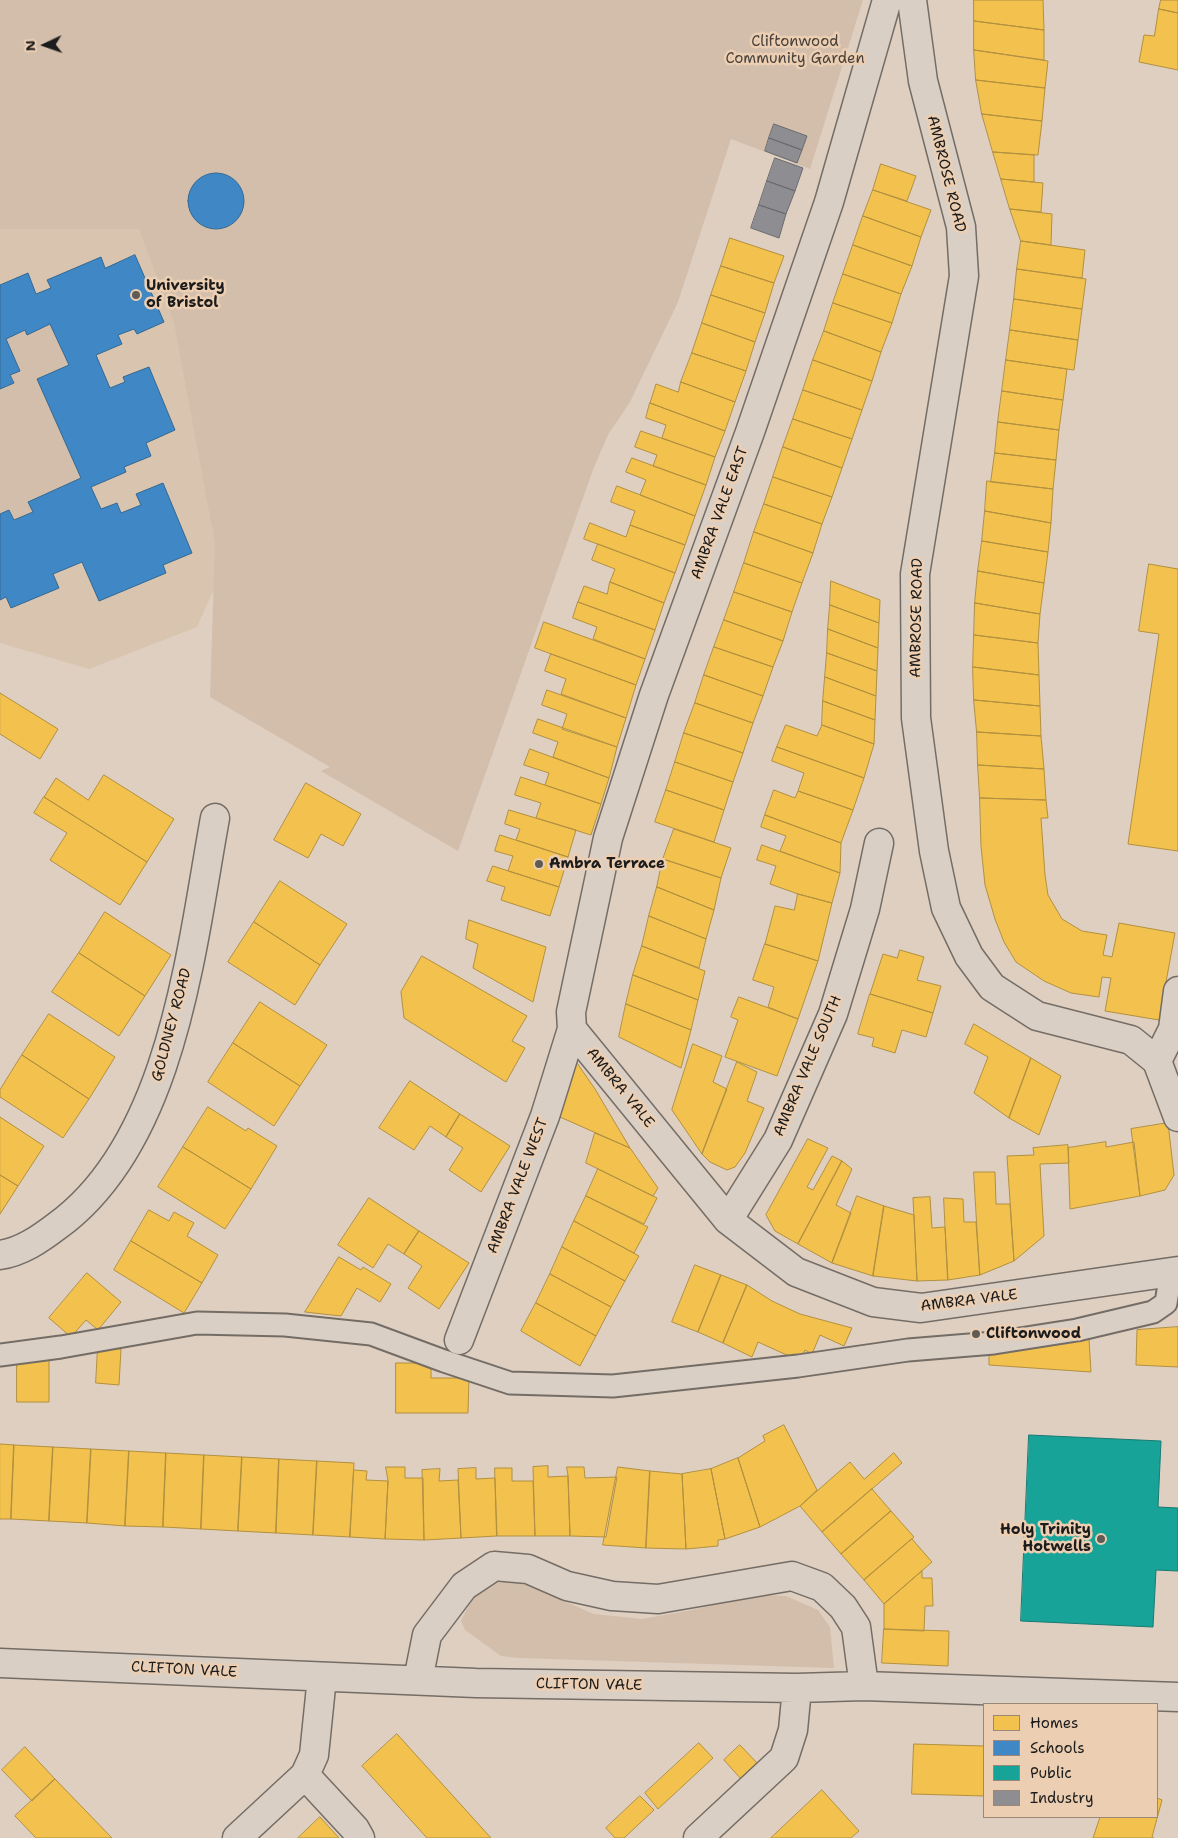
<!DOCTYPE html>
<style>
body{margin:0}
#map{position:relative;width:1178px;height:1838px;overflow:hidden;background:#dfcfc0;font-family:"Shantell Sans",sans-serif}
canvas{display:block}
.legend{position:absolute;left:983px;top:1703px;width:175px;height:115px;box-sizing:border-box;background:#eccfb3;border:1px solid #998777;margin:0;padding:6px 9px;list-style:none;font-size:15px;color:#1c1c1c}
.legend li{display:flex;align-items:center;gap:10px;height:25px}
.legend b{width:25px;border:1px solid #998777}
.north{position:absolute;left:20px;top:20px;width:50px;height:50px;-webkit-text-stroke:4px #eccfb3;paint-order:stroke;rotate:267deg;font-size:14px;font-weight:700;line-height:20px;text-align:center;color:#1c1c1c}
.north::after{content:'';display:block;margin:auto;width:18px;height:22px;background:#1c1c1c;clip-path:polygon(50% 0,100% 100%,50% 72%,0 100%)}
</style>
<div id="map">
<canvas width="1178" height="1838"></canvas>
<ul class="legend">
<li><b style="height:14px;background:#f2c14e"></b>Homes</li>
<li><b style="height:14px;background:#3f88c5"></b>Schools</li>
<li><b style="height:14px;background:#17a398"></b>Public</li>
<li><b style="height:14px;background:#8d8d92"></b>Industry</li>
</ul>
<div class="north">N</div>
</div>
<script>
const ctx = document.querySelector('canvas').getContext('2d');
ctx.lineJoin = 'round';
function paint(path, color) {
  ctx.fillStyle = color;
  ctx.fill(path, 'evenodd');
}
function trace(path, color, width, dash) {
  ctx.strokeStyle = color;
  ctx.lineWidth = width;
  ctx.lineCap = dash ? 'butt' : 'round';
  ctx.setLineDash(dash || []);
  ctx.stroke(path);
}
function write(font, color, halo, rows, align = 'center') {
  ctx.font = font + ' "Shantell Sans",sans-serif';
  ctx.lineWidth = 5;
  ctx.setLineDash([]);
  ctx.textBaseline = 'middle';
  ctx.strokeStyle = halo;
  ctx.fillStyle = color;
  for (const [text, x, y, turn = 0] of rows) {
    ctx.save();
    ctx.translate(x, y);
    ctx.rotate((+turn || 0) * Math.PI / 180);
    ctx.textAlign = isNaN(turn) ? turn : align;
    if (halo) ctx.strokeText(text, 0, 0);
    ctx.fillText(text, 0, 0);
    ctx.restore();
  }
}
paint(new Path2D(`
 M0,0h255l-5,508 -53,119 -108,42 -89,-26z`), '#d9c4af');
paint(new Path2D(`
 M0,0h863l-53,169 -79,-30 -53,163 -48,100 -21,31 -15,34 -136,384 -137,-80 9,-4 -120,-70 5,-154 -41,-220 -35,-94h-139z
 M50,324l19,41 12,113 -53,24 5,10 -19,8 -5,-10 -9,4v-125l14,-6 -4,-8 10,-4 -14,-32 19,-9 3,5z
 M498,1577l24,6 72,31 48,5 45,-8 70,-16 29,1 32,14 12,17 4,41 -316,-10 -17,-2 -36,-26 -4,-9 17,-34z`), '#d3beab');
const homes = new Path2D(`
 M974,0h69l1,30 -70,-9z
 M1161,0h17v13l-19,-4z
 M1159,9l19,4v57l-39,-8 5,-27 10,1z
 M974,21l70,9v30l-70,-10z
 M974,50l74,11 -3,27 -69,-8z
 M976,80l69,8 -3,33 -60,-7z
 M982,114l60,7 -4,34 -45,-3z
 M993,152l41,3v27l-33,-3z
 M881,164l35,12 -9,25 -34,-11z
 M1001,179l42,4 -2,29 -31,-3z
 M873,190l58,20 -10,27 -58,-21z
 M1010,209l42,5 -1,31 -30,-4z
 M863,216l58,21 -9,29 -59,-21z
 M730,238l54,18 -10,27 -53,-17z
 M1021,241l64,9 -3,28 -65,-9z
 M853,245l59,21 -11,28 -58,-20z
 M721,266l53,17 -9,30 -54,-18z
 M1017,269l69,10 -4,30 -68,-10z
 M843,274l58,20 -9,29 -59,-20z
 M711,295l54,18 -10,29 -53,-19z
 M1014,299l68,10 -4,31 -68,-10z
 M833,303l59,20 -11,29 -57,-21z
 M702,323l53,19 -9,29 -54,-18z
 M1010,330l68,10 -4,30 -68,-10z
 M824,331l57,21 -9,29 -59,-21z
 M692,353l54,18 -11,31 -54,-20z
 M813,360l59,21 -10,29 -59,-20z
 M1006,360l61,9 -4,31 -61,-9z
 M681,382l54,20 -10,29 -75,-28 6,-19 22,8z
 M803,390l59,20 -10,29 -59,-20z
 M1002,391l61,9 -4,30 -61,-8z
 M650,403l75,28 -10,26 -53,-19 4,-13 -20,-7z
 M793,419l59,20 -10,29 -59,-21z
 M998,422l61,8 -3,30 -61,-7z
 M641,431l74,26 -9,28 -53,-19 4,-11 -22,-8z
 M783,447l59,21 -10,29 -59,-20z
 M995,453l61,7 -3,29 -62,-7z
 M632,458l74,27 -11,31 -55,-21 6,-15 -20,-8z
 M773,477l59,20 -10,27 -58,-20z
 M987,481l66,8 -2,34 -66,-12z
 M617,486l78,30 -10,29 -55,-20 5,-14 -24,-9z
 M764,504l58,20 -9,29 -59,-21z
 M985,511l66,12 -3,29 -66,-11z
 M590,523l36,14 4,-12 55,20 -10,28 -91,-34z
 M754,532l59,21 -11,30 -58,-20z
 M982,541l66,11 -4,31 -66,-12z
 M598,544l77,29 -11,30 -54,-21 5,-13 -23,-9z
 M744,563l58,20 -10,29 -58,-20z
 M1149,564l29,5v282l-50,-7 31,-210 -20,-3z
 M978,571l66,12 -4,31 -65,-11z
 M831,581l49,19 -1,23 -49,-18z
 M610,582l54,21 -9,27 -77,-28 6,-16 23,8z
 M734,592l58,20 -9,29 -59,-21z
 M578,602l77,28 -10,29 -52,-20 4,-12 -24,-9z
 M975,603l65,11 -2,29 -64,-8z
 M830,605l49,18 -1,25 -50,-19z
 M724,620l59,21 -10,26 -59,-20z
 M544,622l101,37 -9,26 -101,-37z
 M828,629l50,19 -1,23 -50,-18z
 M974,635l64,8 1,32 -66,-8z
 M714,647l59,20 -10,29 -59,-21z
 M827,653l50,18 -1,25 -51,-19z
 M551,654l85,31 -10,33 -65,-24 5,-15 -21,-8z
 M973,667l66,8 1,31 -66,-6z
 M704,675l59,21 -10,27 -58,-20z
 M825,677l51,19 -1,24 -52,-19z
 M547,690l79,28 -9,29 -55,-18 5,-15 -25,-9z
 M0,693l58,36 -18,30 -40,-25z
 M974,700l66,6 1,30 -64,-4z
 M823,701l52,19 -1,24 -52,-19z
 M695,703l58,20 -10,30 -59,-20z
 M538,719l79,28 -8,31 -56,-21 5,-15 -25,-9z
 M786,725l31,11 5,-11 52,19 -10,34 -87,-31z
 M977,732l64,4 3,33 -66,-4z
 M684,733l59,20 -10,29 -58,-20z
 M777,747l87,31 -11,32 -55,-19 6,-18 -32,-12z
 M530,749l79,29 -8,26 -56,-19 4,-12 -25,-8z
 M675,762l58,20 -9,28 -58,-20z
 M978,765l66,4 2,31 -66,-2z
 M104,775l70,44 -27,43 -103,-65 12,-19 32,22z
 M521,777l80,27 -10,31 -55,-17 5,-15 -26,-8z
 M306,783l55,31 -18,32 -22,-12 -13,24 -34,-18z
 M666,790l58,20 -10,32 -59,-20z
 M774,790l21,8 3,-7 55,19 -12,33 -76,-28z
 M44,797l103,65 -27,43 -70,-45 17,-27 -33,-20z
 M980,798l66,2 2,18h-7l4,57 3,20 14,24 20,12 25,4 -4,20 9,2 7,-34 56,10 -16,87 -54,-9 6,-33 -9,-1 -3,20 -28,-4 -27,-12 -28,-19 -12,-20 -9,-23 -10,-34 -4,-39z
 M509,810l67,20 -8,27 -52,-17 4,-11 -15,-5z
 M765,815l76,28 -1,30 -60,-22 6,-15 -25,-9z
 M674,829l57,19 -10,30 -58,-19z
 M500,835l68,22 -9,30 -51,-16 5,-15 -18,-5z
 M762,845l78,28 -8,30 -34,-9 -28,-10 6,-18 -19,-6z
 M663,859l58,19 -7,32 -57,-23z
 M493,866l66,21 -9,29 -49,-16 4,-13 -18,-6z
 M280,881l67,43 -27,41 -66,-43z
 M657,887l57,23 -8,29 -57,-23z
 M798,894l34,9 -14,58 -53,-17 10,-38 19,4z
 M105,912l66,43 -26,41 -66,-43z
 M649,916l57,23 -7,29 -57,-22z
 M469,920l77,27 -13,55 -60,-34 5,-24 -12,-5z
 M254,922l66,43 -25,40 -67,-43z
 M765,944l53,17 -20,58 -30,-12 6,-20 -21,-7z
 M642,946l63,25 -7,29 -65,-25z
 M900,950l24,7 -7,23 24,6 -8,27 -63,-19 13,-40 14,4z
 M79,953l66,43 -26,40 -67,-44z
 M422,956l105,60 -15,25 13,7 -19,34 -102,-64 -3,-26z
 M633,975l65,25 -7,30 -65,-26z
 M870,994l63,19 -7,24 -24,-7 -7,23 -23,-7 2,-8 -16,-4z
 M739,997l59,22 -21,57 -52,-19 13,-37 -7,-3z
 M260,1002l67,43 -27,41 -67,-43z
 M626,1004l65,26 -10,38 -62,-31z
 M49,1014l66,43 -26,42 -67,-44z
 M974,1024l57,34 -22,60 -35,-25 14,-36 -23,-13z
 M233,1043l67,43 -26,40 -66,-44z
 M693,1044l29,12 -9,26 14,7 -25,65 -30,-44z
 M22,1055l67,44 -26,39 -63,-41v-7z
 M1031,1058l30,18 -22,59 -30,-17z
 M737,1062l20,10 -10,29 17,7 -19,45 -10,14 -8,3 -17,-8 -8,-8z
 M577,1063l18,26 35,59 -70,-31z
 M410,1081l50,33 -14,23 -16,-11 -16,24 -35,-22z
 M208,1107l38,24 2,-3 29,18 -26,43 -68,-42z
 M460,1114l50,32 -29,46 -32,-22 14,-22 -17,-11z
 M0,1117l44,29 -26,40 -18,-11z
 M1168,1123l6,52 -9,15 -25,6 -9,-67z
 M595,1133l35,15 28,40 -5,8 -67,-33z
 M808,1139l20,9 -21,39 6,3 19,-34 10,5 -44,83 -23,-13 -9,-16z
 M1106,1142v5l28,-5 6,54 -70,13 -2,-61z
 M1068,1145l1,18 -29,1 4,72 -30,25 -7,-105 27,-1 -1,-7z
 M183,1147l68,42 -26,40 -67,-42z
 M842,1161l10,8 -16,36 15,8 -19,50 -34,-19z
 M598,1169l59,29 -13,26 -58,-28z
 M974,1172h21l1,32h14l4,57 -34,14z
 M0,1175l18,11 -18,28z
 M586,1196l62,31 -14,26 -60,-32z
 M857,1196l27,10 -11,70 -41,-13z
 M930,1197l2,31 13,-1 3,53 -31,1 -4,-83z
 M369,1198l50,33 -15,23 -16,-10 -15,24 -35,-23z
 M944,1198l19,1 1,23h12l4,53 -32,5z
 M884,1206l30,9 3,66 -44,-5z
 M149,1210l20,11 5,-9 20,11 -7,13 31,19 -16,28 -71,-42z
 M574,1221l65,35 -14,25 -63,-34z
 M419,1231l50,32 -30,46 -31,-21 14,-22 -18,-12z
 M131,1241l71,42 -18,30 -70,-43z
 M562,1247l63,34 -14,26 -61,-33z
 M339,1257l22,13 2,-3 28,17 -11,18 -23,-14 -16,28 -36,-4z
 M695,1265l26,10 -23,57 -26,-10z
 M87,1273l34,29 -23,28 -12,-10 -15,17 -22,-19z
 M550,1274l61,33 -15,29 -60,-33z
 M721,1275l26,10 -24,58 -25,-11z
 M747,1285l25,16 28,13 52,14 -8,18 -24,-11 -8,19 -7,-4 -5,11 -42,-19 -6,15 -29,-14z
 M536,1303l60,33 -16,30 -59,-35z
 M1178,1327v40l-42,-2 1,-35z
 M1089,1339l2,33 -102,-7v-17z
 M98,1347l23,2 -2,36 -23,-2z
 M17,1358h32v44h-32z
 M396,1363h35v15h38l-1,35h-72z
 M784,1425l33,65 -17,16 -40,21 -22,-69 27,-17 -2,-5z
 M0,1444l14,1 -3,74h-11z
 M14,1445l39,2 -4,74 -38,-2z
 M53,1447l38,2 -4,74 -38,-2z
 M91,1449l38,2 -4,75 -38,-3z
 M129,1451l37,2 -3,74 -38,-1z
 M166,1453l38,2 -3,74 -38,-2z
 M894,1453l8,10 -80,69 -22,-26 50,-44 14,17z
 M204,1455l38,2 -4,74 -37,-2z
 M242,1457l37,2 -3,74 -38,-2z
 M738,1458l22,69 -35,12 -14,-70z
 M279,1459l38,2 -4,74 -37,-2z
 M317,1461l37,2 -4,74 -37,-2z
 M548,1466v11l20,-1 2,60h-35l-2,-69z
 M386,1467h19v11h18l1,62 -39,-1 3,-58z
 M567,1467h17l1,11 32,-1 -11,60 -36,-1 -2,-60z
 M618,1467l32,4 -4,77 -43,-3z
 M476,1468v11l19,-1 2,58 -36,2 -3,-69z
 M495,1468h17v13h21l2,55h-38z
 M440,1469l-1,12 19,-1 3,58 -37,2 -2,-70z
 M711,1469l14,70 -7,1v6l-32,3 -4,-75z
 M354,1470l13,1 -1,9 22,1 -3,58 -35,-2z
 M650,1471l32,3 4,75 -40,-1z
 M872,1489l19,22 -50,43 -19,-22z
 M891,1511l23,26 -50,43 -23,-26z
 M912,1539l20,23 -48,42 -20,-24z
 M922,1571v7h10l1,28h-8l-1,25 -40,-2v-25z
 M884,1629l65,2 -1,35 -66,-3z
 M397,1734l94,104h-64l-65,-72z
 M699,1743l14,15 -55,51 -13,-16z
 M914,1744l70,2v50l-72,-2z
 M740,1745l18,19 -17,15 -17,-19z
 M25,1747l30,32 -23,22 -30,-31z
 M55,1779l57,59h-76l-21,-22z
 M822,1790l37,41 -8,7h-80z
 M640,1796l14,14 -30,28h-9l-9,-10z
 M1157,1798l5,2 -10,37 2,1h-61l7,-21h57z
 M320,1817l19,21h-41z`);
paint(homes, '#f2c14e');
trace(homes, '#b2903f', 1);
const schools = new Path2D(`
 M188 201a28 28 0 1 1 56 0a28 28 0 1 1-56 0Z
 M135,255l29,67 -27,12 -3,-5 -16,6 4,9 -26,11 14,33 15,-6 -2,-5 26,-10 26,63 -29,13 5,13 -27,11 2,5 -35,15 10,22 16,-6 4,10 20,-8 -5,-11 27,-11 29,70 -29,12 3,8 -67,28 -17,-39 -29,12 6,14 -48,20 -5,-11 -6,3v-86l9,-4 5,10 19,-8 -5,-10 53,-24 -44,-99 32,-14 -19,-41 -23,11 -2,-5 -19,9 14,32 -10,4 4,8 -14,6v-104l28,-12 8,21 15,-6 -4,-8 54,-23 4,11z`);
paint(schools, '#3f88c5');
trace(schools, '#346892', 1);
const public = new Path2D(`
 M1029,1435l132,6 -3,66 20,1v63l-22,-1 -3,57 -132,-6z`);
paint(public, '#17a398');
trace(public, '#187a73', 1);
const industry = new Path2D(`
 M774,124l33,12 -5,14 -33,-12z
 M769,138l33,12 -5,13 -32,-12z
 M775,158l28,10 -8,23 -28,-10z
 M767,181l28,10 -9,23 -27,-9z
 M759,205l27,9 -7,24 -28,-10z`);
paint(industry, '#8d8d92');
trace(industry, '#6b6b6f', 1);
const service = new Path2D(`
 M0,1355l61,-8 136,-24 88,2 86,9 73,27 66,22 103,3 185,-20 110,-16 86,-7 83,-13 76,-18 13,-9 5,-31`);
const minor = new Path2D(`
 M912,0l11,81 38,146 3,49 -49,298 1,144 18,133 12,57 23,48 23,31 45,29 94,24 26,21 21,56
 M572,1029l156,191 68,52 77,30 48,6 257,-37
 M1157,1061l16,-32 5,-38
 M728,1220l50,-80 55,-126 32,-105 14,-66
 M0,1255c21,-3 40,-16 57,-29 116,-84 134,-277 158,-408
 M459,1340l86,-224 27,-87 -1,-17 37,-174 46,-143 96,-263 79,-230 58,-202
 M0,1663l476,20 321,5 67,-2 314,11
 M322,1677l-8,78 -9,20 50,54 5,9
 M418,1680l9,-45 37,-49 30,-20 34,3 39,17 45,10 46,3 134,-23 30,11 21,20 13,20 8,59
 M237,1838l68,-63
 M698,1838l86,-80 9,-28 4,-42`);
trace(service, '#746d66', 25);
trace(minor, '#746d66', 31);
trace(service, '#dacfc5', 21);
trace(minor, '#dacfc5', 28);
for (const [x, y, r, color] of [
 [136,295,5,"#605b55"],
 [539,864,5,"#605b55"],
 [976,1334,5,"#605b55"],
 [1101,1539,5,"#605b55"]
]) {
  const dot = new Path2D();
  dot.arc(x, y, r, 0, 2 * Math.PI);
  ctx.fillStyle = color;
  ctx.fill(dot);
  trace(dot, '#eccfb3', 2);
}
write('15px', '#48413c', '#eccfb3', [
 ["Cliftonwood",795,42],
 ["Community Garden",795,59]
]);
write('15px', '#1c1c1c', '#eccfb3', [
 ["AMBROSE ROAD",946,174,76],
 ["AMBRA VALE EAST",720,513,-70],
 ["AMBROSE ROAD",917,618,-89],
 ["GOLDNEY ROAD",172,1025,-75],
 ["AMBRA VALE SOUTH",808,1066,-67],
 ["AMBRA VALE",620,1088,51],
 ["AMBRA VALE WEST",518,1186,-69],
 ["AMBRA VALE",969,1301,-7],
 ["CLIFTON VALE",184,1670,3],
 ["CLIFTON VALE",589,1685,1]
]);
write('bold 15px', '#1c1c1c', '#eccfb3', [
 ["University",146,286],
 ["of Bristol",146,303],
 ["Ambra Terrace",549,864],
 ["Cliftonwood",986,1334],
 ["Holy Trinity",1091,1530,"right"],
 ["Hotwells",1091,1547,"right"]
], 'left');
</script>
